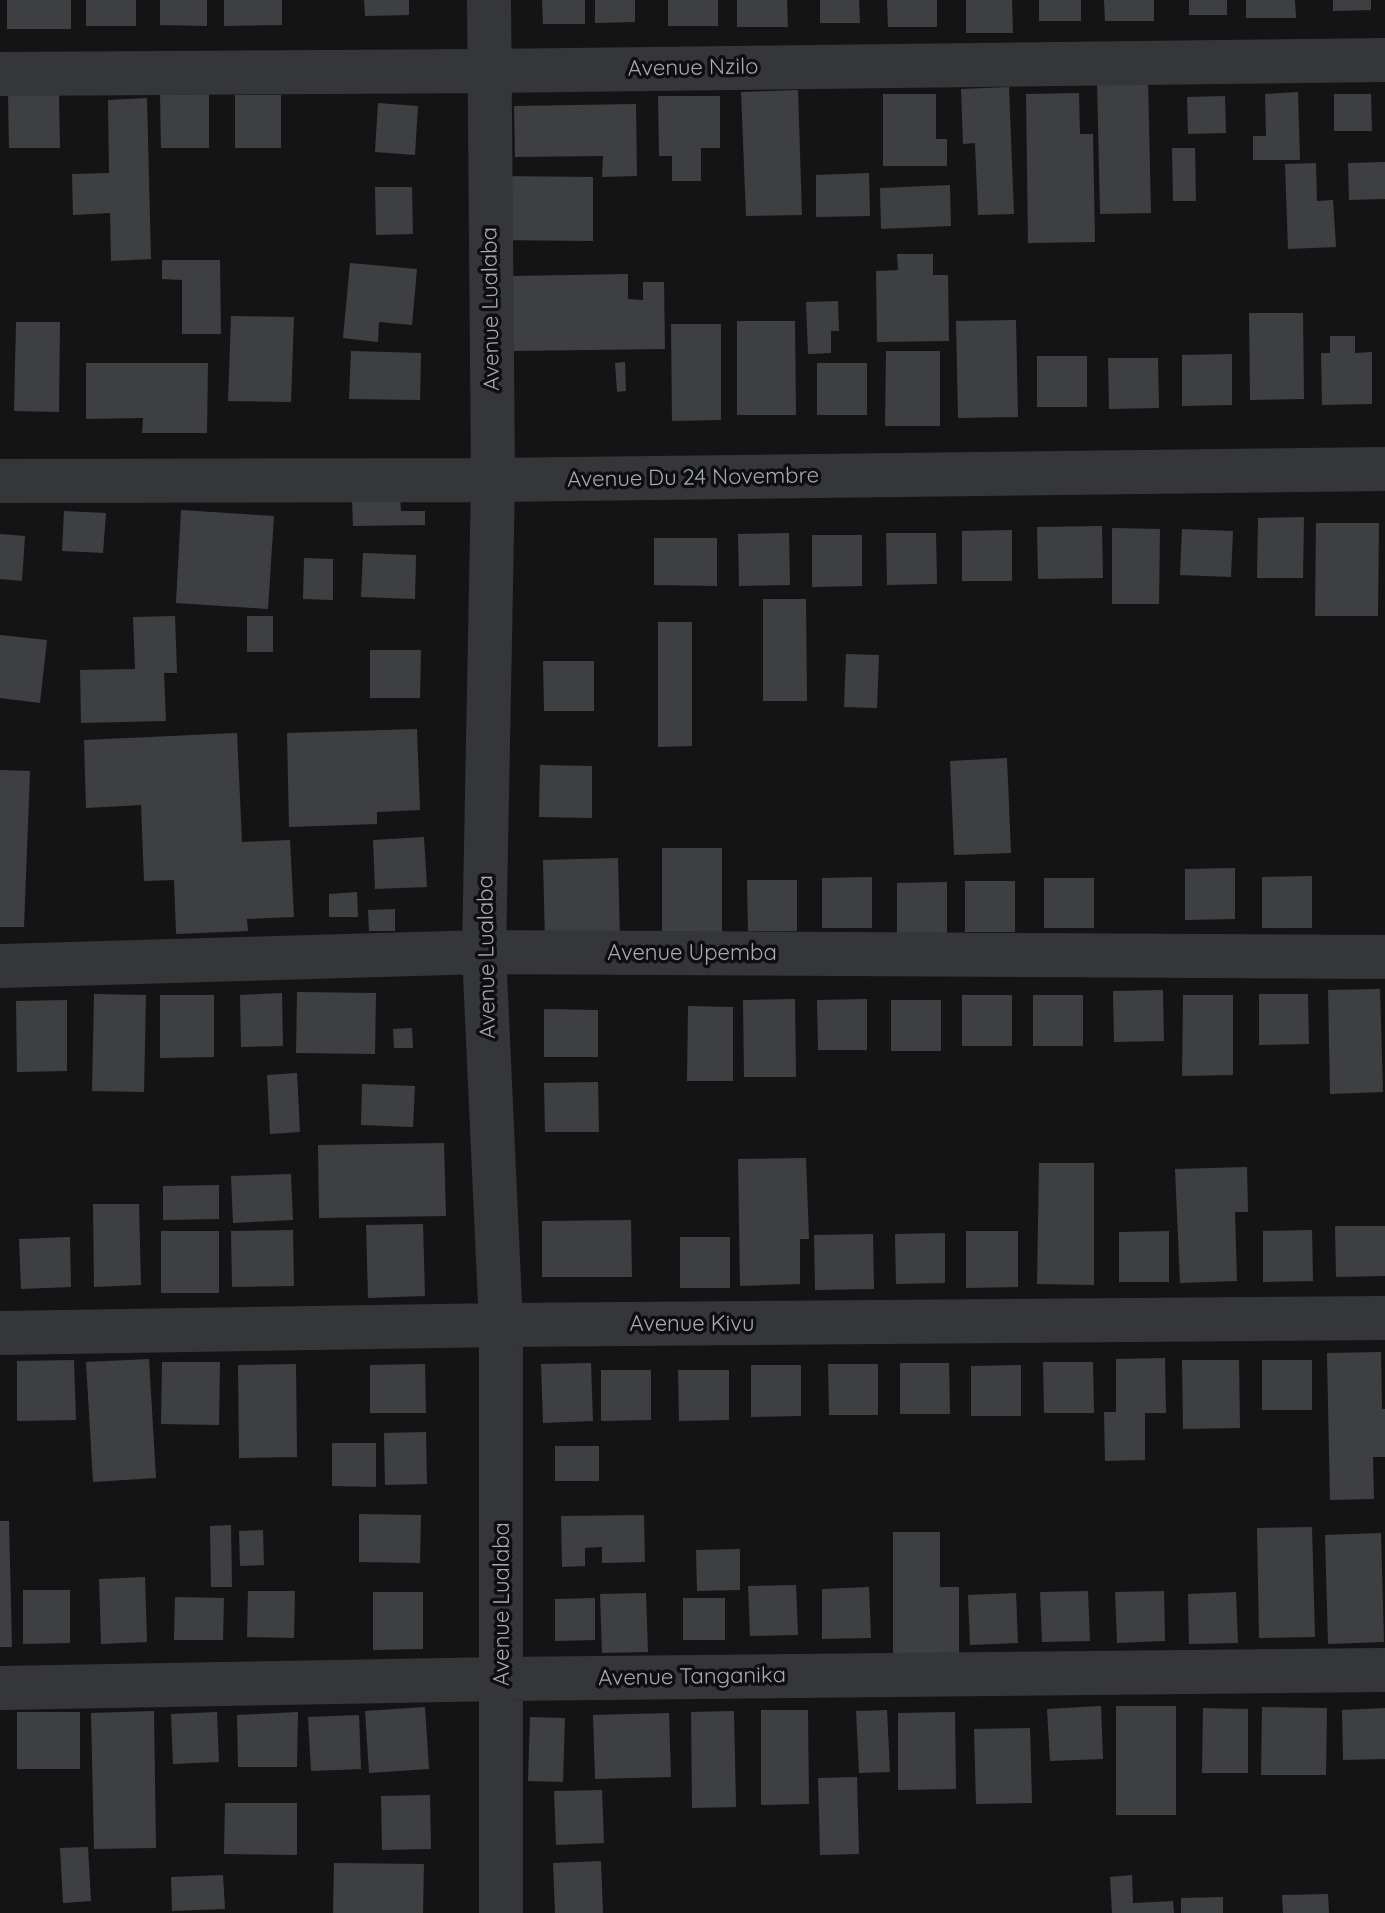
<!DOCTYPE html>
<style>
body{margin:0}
canvas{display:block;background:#141415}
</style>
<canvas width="1385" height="1913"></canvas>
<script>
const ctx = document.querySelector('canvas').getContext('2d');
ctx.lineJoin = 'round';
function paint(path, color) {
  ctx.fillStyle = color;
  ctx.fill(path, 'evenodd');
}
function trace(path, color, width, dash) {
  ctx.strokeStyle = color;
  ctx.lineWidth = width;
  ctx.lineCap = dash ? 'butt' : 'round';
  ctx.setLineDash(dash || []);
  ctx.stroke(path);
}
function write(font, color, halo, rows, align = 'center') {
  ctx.font = font + ' Quicksand,sans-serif';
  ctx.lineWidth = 7;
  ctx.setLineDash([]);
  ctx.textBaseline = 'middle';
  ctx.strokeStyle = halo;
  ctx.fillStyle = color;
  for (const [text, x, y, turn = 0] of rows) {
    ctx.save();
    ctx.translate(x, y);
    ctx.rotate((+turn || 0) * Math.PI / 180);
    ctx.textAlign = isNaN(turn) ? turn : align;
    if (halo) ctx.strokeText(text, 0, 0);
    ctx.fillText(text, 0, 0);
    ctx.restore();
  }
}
paint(new Path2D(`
 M7,0h64v29h-64z
 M86,0h50v26h-50z
 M160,0h47v26l-47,-1z
 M224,0h58v25l-58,1z
 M364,0h45v15l-44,1z
 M542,0h43v24h-42z
 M595,0h40v22l-40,1z
 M668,0h50v26h-50z
 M737,0h50l1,27h-51z
 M820,0h39l1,23h-40z
 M887,0h50v27h-49z
 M966,0h46l1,33h-47z
 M1039,0h42v21h-42z
 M1104,0h50v21h-49z
 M1189,0h38v15h-38z
 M1246,0h49l1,18h-50z
 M1333,0h38v10l-38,1z
 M1148,78l3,135 -51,1 -3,-135z
 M1009,87l5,127 -36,1 -3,-72 -12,1 -2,-55z
 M798,90l4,125 -56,1 -5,-124z
 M1298,92l2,68h-47v-24h13l-1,-42z
 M1079,93l1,41h13l2,108 -67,1 -2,-149z
 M59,94l1,54h-51l-1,-53z
 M209,94v54h-48l-1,-53z
 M883,94h53v45h11v27h-64z
 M1334,94h37l1,37h-38z
 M235,95h46v53h-46z
 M658,96h62v52h-19v33h-29v-25h-13z
 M1225,96l1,37 -38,1 -1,-37z
 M147,98l4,161 -40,2 -1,-48 -37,2 -1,-41 37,-1 -1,-73z
 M378,103l40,3 -3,49 -40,-3z
 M636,104l1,72 -35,1 1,-21 -88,1 -1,-51z
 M1172,148h23l1,53h-23z
 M1385,162v37l-36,1 -1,-37z
 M1316,163l1,38 16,-1 3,47 -48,2 -3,-85z
 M869,173l1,43 -54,1v-42z
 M493,176l100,1v64l-100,-1z
 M950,185l1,41 -70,3 -1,-41z
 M375,187h37l1,47 -37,1z
 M897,254h36v21h15l1,66 -72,1 -1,-71 22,-1z
 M162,260h58l1,74h-39v-54l-20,-1z
 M350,263l67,6 -5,56 -33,-3 -1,20 -35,-4z
 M628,274v25l15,1v-18h21l1,67 -153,2 -1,-75z
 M838,301l1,30h-8v22l-23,1 -2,-52z
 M1249,313h54l1,86 -54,1z
 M231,316l63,1 -3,85 -63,-1z
 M1016,320l2,97 -60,1 -2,-97z
 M737,321h58l1,94h-59z
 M16,322h44l-1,90 -45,-1z
 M671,324h50v96l-49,1z
 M1330,336h25v17l17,-1v52l-50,1 -1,-52h9z
 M351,351l70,2 -1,47 -71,-1z
 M886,351h54v75h-55z
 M1232,354v51l-50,1v-51z
 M1037,356h50v51h-50z
 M1108,358h50l1,50 -50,1z
 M625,362l1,29 -9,1 -2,-29z
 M86,363h122l-1,70h-65l1,-15 -57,1z
 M817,363h50v52h-50z
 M400,497l1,14h24v14l-72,1 -1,-28z
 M181,510l93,6 -6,93 -92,-6z
 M64,511l42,2 -3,40 -41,-2z
 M1304,517l-1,61h-46l1,-60z
 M1316,523h63l-1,93h-63z
 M1102,526l1,52 -65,1 -1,-52z
 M1112,528l48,1 -1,75h-47z
 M1182,529l51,2 -2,46 -51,-2z
 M1012,530v51h-50v-50z
 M789,533l1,52 -51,1 -1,-52z
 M886,533h50l1,51 -50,1z
 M0,534l25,2 -3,45 -22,-2z
 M812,535h50v51l-50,1z
 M654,538h63v48l-63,-1z
 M363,553l53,2 -1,44 -54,-2z
 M304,558l29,1v41l-30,-1z
 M763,599h43l1,102h-44z
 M175,616l2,57h-13l2,48 -85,2 -1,-53 55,-1 -2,-52z
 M247,616h26v36h-26z
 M658,622h34v124l-34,1z
 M0,635l47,5 -7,63 -40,-5z
 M370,650h51l-1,48h-50z
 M846,654l33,1 -2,53 -33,-1z
 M543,661h51v50h-50z
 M417,729l3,81 -43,2v12l-88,3 -2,-94z
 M237,733l5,109 48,-2 4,77 -47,2 1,12 -72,3 -2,-54 -30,1 -3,-76 -55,3 -2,-68z
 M1007,758l4,95 -57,2 -4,-94z
 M540,765l52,1v52l-53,-1z
 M0,770l30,1 -6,156h-24z
 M424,837l3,50 -52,2 -2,-49z
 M662,848h60v89h-60z
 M618,858l2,82 -75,1 -2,-81z
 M1235,868v51l-50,1v-51z
 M1312,876v52h-50v-51z
 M872,877v51h-50v-50z
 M1044,878h50v50h-50z
 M747,880h50v51h-49z
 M965,881h50v51h-50z
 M947,882v51l-50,1v-51z
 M357,892l1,25h-29v-23z
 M395,909v22h-26l-1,-21z
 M1380,989l3,103 -53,2 -2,-104z
 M1163,990l1,51 -50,1 -1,-51z
 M297,992l79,1 -1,61 -79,-1z
 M282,993l1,53 -42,1 -1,-52z
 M94,994l52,1 -2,97 -52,-1z
 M1259,994h49l1,50 -50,1z
 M160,995h54v62l-54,1z
 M962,995h50v51h-50z
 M1033,995h50v51h-50z
 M1183,995h50v80l-51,1z
 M795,999l1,78h-52l-1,-77z
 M867,999v51h-49l-1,-50z
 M67,1000v71l-50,1 -1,-71z
 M891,1000h50v51h-50z
 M688,1006l45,1v74h-46z
 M544,1009l54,1v47h-54z
 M412,1028l1,20h-19l-1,-19z
 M297,1073l3,59 -30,2 -3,-59z
 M598,1082l1,50h-54l-1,-49z
 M362,1084l53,2 -2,41 -52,-2z
 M444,1143l2,73 -127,2 -1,-73z
 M806,1158l3,81h-9v45l-60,2 -2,-127z
 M1039,1163h55v122l-57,-1z
 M1247,1167l1,45h-13l2,69 -57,2 -5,-114z
 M291,1174l2,46 -60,3 -2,-47z
 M219,1185v34l-56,1v-34z
 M93,1204h46l2,81 -47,2z
 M631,1220l1,57h-90v-56z
 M423,1224l2,72 -57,2 -2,-73z
 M1335,1226h50v50l-49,1z
 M293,1230l1,56 -62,1 -1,-56z
 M1312,1230l1,51 -50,1v-51z
 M161,1231h58v62h-58z
 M966,1231h52v56l-52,1z
 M1169,1231v51h-50v-50z
 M945,1233v50l-49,1 -1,-50z
 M873,1234l1,55 -59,1 -1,-55z
 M70,1237l1,50 -50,2 -2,-50z
 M680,1237h50v51h-50z
 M1381,1352l1,57h3v48h-12l1,42 -44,1 -3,-147z
 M1165,1358l1,55h-21v47l-40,1 -1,-49h12v-53z
 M149,1359l7,119 -63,4 -7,-120z
 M74,1360l2,60 -59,1v-60z
 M1182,1360h57l1,68 -57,1z
 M1262,1360h50v50h-50z
 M162,1362h58l-1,63 -58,-1z
 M1043,1362h50l1,51h-50z
 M591,1363l2,58 -50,2 -2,-59z
 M900,1363h49l1,51h-50z
 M296,1364l1,93 -58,1 -1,-93z
 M425,1364l1,49h-56v-48z
 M828,1364h50v51h-49z
 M751,1365h50v51l-50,1z
 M1021,1365v51h-50v-50z
 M601,1370h50v50l-50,1z
 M678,1370h51v50l-50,1z
 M426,1432l1,52 -42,1 -1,-52z
 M332,1443h44v44l-44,-1z
 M555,1446h44v35h-44z
 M359,1514l62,1 -1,48 -61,-1z
 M644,1515l1,47 -43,1v-16l-17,1v18l-23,1 -1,-51z
 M0,1521h9l3,126h-12z
 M231,1525l1,62h-21l-1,-61z
 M1312,1527l3,110 -56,1 -2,-110z
 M263,1530l1,35 -24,1 -1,-35z
 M893,1532h47v55h19v68h-66z
 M1381,1533l3,109 -56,2 -3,-109z
 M740,1549v41l-43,1 -1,-41z
 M145,1577l2,65 -46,2 -2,-65z
 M796,1585l2,50 -48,1 -2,-50z
 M869,1587l2,51 -49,1v-50z
 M23,1590h47v53l-47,1z
 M248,1591h47l-1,47 -47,-1z
 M1088,1591l2,50 -48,1 -2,-50z
 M1164,1591l1,50 -48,2 -2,-51z
 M373,1592h50v57l-50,1z
 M1236,1592l2,51 -49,1 -1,-50z
 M646,1593l2,59 -46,1 -2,-59z
 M1016,1593l2,50 -48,2 -2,-50z
 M175,1597l49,1 -1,42h-49z
 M595,1598v42l-40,1v-42z
 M683,1598h42v42h-42z
 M1101,1706l2,53 -53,2 -3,-52z
 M1116,1706h60v109h-60z
 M425,1707l4,62 -60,4 -4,-62z
 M1262,1707l65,1 -1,67h-65z
 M1203,1708l45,1v64h-46z
 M1385,1708v51l-42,1 -1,-50z
 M761,1710h47l1,94 -48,1z
 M887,1710l3,62 -31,1 -3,-62z
 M154,1711l2,137 -62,1 -3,-136z
 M734,1711l2,96 -44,1 -1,-96z
 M17,1712h63v57h-63z
 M217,1712l2,50 -46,2 -2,-50z
 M298,1712l-1,55h-59l-1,-52z
 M955,1712l1,77 -58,1v-77z
 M669,1713l2,64 -76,2 -2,-64z
 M359,1715l2,54 -50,2 -3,-54z
 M530,1717l35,1 -2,64 -35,-1z
 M1030,1728l2,75 -56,1 -2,-75z
 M857,1777l2,77 -39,1 -2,-77z
 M602,1790l2,53 -48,2 -2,-54z
 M430,1795l1,54 -49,1 -1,-54z
 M225,1803h72v52l-73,-1z
 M88,1847l3,54 -28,2 -3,-55z
 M601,1861l2,52h-48l-2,-50z
 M334,1863l90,1 -1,49h-90z
 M223,1875l2,34 -53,2 -1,-34z
 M1132,1875l1,28 40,-2 1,12h-62l-2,-36z
 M1328,1894l1,19h-46l-1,-18z
 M1223,1897v16h-42v-15z`), '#3e3f42');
trace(new Path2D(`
 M489,0l4,480 -9,472 17,373v588
 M0,74l488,-3 897,-11
 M0,481l493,-1 892,-11
 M0,966l484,-14 901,5
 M0,1333l501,-8 884,-7
 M0,1688l502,-9 883,-9`), '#35363a', 44);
write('22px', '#a6abb5', '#0f0f10', [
 ["Avenue Nzilo",693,68,-1],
 ["Avenue Lualaba",491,309,-91],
 ["Avenue Du 24 Novembre",693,478,-1],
 ["Avenue Upemba",692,953],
 ["Avenue Lualaba",487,957,-91],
 ["Avenue Kivu",692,1324],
 ["Avenue Lualaba",502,1604,-90],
 ["Avenue Tanganika",692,1677,-1]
]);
</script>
